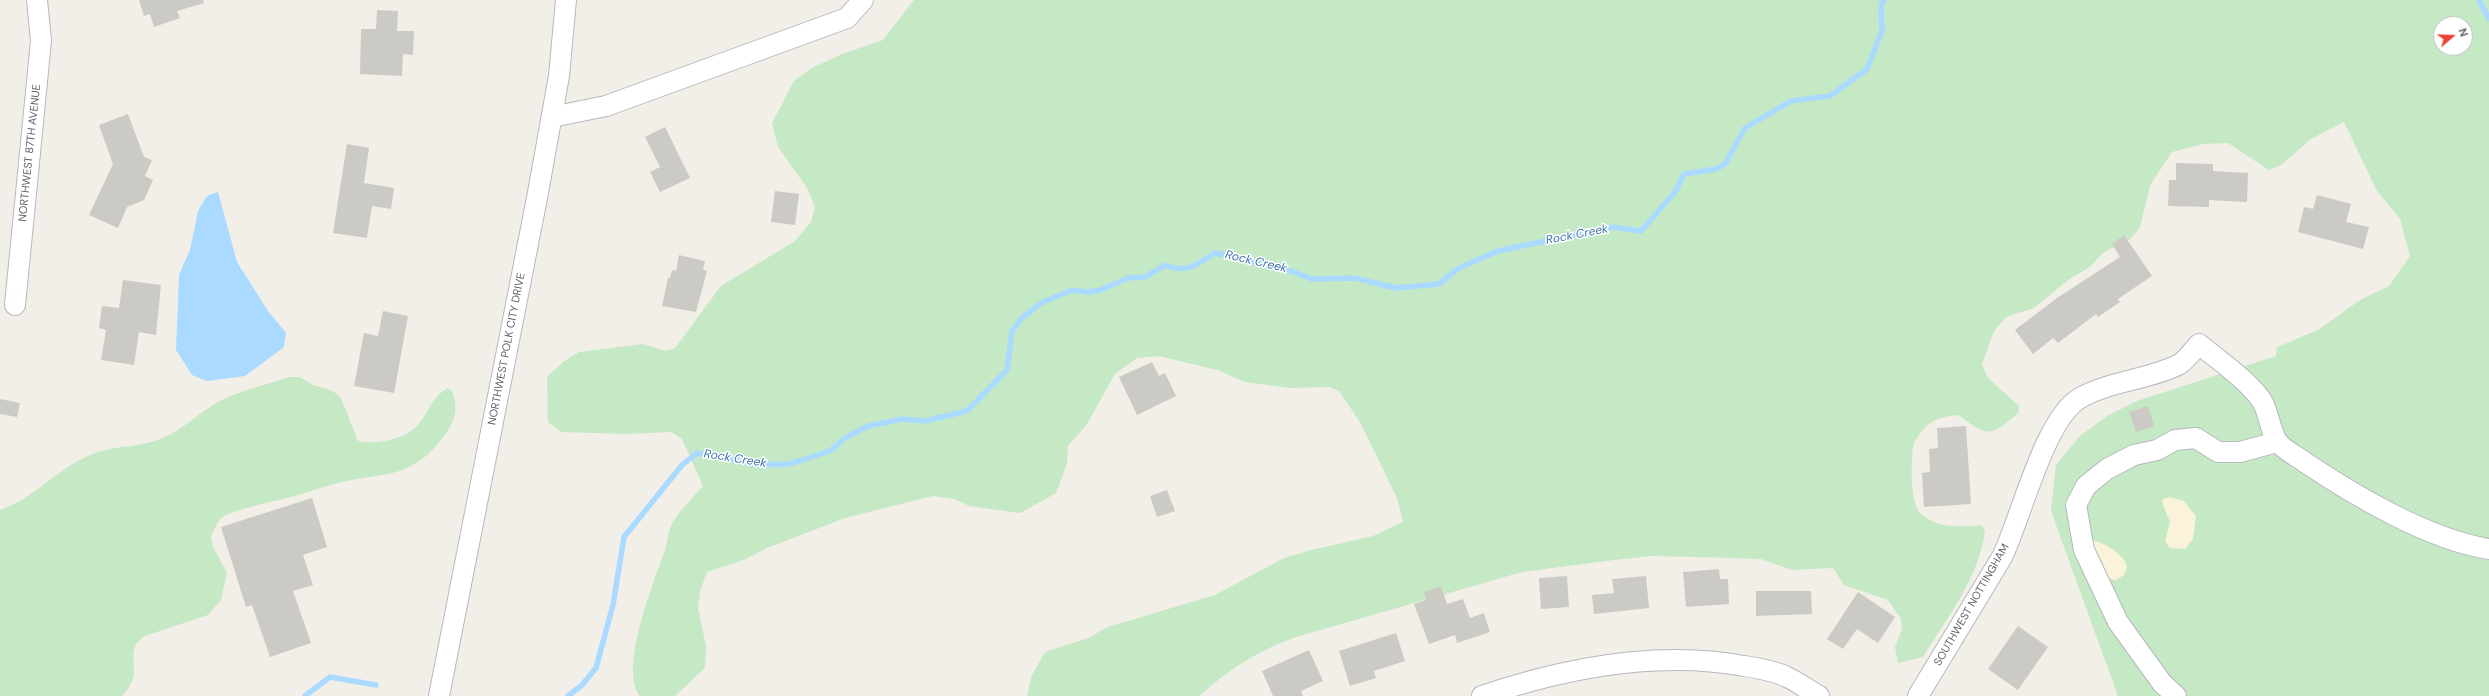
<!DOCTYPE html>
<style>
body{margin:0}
#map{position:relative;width:2489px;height:696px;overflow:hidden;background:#f1efe8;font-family:"DM Sans",sans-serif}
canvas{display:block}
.north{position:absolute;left:2433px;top:16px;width:40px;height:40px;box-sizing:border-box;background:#fff;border:1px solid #bfc1c3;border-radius:50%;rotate:71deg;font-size:11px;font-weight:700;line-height:16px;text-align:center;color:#5f6368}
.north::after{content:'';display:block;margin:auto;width:14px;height:18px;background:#ea4335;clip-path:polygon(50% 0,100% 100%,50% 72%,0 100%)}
</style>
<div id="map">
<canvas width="2489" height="696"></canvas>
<div class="north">N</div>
</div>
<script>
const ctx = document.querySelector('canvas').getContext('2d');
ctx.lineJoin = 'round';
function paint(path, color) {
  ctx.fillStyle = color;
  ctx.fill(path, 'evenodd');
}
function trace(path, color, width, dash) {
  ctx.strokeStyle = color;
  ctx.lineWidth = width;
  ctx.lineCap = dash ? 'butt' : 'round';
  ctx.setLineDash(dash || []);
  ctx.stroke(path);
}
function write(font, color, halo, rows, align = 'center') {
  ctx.font = font + ' "DM Sans",sans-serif';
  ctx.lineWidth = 3;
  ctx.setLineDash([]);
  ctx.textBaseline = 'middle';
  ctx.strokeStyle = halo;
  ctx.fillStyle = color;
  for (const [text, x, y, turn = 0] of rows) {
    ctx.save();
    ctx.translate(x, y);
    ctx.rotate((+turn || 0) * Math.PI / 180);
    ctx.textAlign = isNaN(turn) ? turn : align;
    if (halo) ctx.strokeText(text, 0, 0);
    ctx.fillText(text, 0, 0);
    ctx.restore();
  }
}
paint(new Path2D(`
 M914,0h1575v696h-371l-67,-185 5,-46 24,-29 27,-20 30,-15 139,-45 1,-9 41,-17 42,-30 29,-14 21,-30 -10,-37 -23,-28 -33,-69 -33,17 -30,26 -12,5 -41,-27 -25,1 -31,8 -22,33 -10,43 -10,11 -26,13 -14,15 -22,13 -34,28 -28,9 -12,14 -12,33 6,14 31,28 -1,7c-29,25 -29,24 -60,2 -10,1 -22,3 -29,9 -5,3 -15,17 -16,23 -2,13 -3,56 7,66 18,16 38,14 61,12l4,6c-7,49 -37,85 -62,126l-25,6 -3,-16 7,-18 -1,-10 -13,-19 -44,-15 -11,-17 -41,2 -31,-11 -63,-2 -47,-1 -37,4 -92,12 -226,65c-39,14 -66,32 -97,59h-172l4,-19 14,-25 43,-14 20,-11 107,-32 69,-37 27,-8 62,-14 30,-14 -6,-24 -37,-76 -21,-31 -10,-4 -38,1 -46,-6 -28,-12 -58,-14 -22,2 -22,16 -28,50 -19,22 -1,18 -11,29 -36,20 -51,-7 -14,-7 -22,-3 -88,22 -78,30 -21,11 -39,13 -7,19 -2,17 8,38 -1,22 -30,28h-35c-22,-28 15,-117 26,-149 2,-7 2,-17 6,-23 7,-14 21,-26 31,-38l-21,-47 -11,-7 -45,2 -65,-2 -13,-10 -1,-45 16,-15 16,-10 64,-8 23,7 9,-3 46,-62 74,-45 16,-19 4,-15 -8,-19 -29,-41 -6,-24 22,-42 18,-13 30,-14 41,-14zM2441,24h24v24h-24z
 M289,377h11l13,8 20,6 8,7 17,43c18,4 45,-1 59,-15 12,-13 14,-29 31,-38l4,3c7,18 3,30 -8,45 -34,46 -62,35 -110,48 -19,5 -36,12 -55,16 -11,2 -51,12 -58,18 -4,4 -8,14 -10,19l2,10 14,26 -6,27 -13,15 -63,21c-15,10 -11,19 -11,35 0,10 -6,18 -12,25h-122v-186c33,-11 56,-40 88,-54 25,-12 54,-7 79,-20 19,-9 34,-25 53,-35 21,-11 46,-16 69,-24z`), '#c5e8c5');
paint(new Path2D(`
 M2170,497l14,4 12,15 -3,23 -8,10 -15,-1 -5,-7 5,-19 -8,-20 1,-3z
 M2089,540c13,1 34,13 38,26l-3,9 -8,5 -10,-2z`), '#fbf3d9');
paint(new Path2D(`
 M218,192l19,70 31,49 18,22 -2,14 -39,29 -38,5 -15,-6 -16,-25 3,-75 11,-25 8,-39 9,-15z`), '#aadaff');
trace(new Path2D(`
 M2479,0l10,19
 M305,696l25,-19 46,8
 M568,696l14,-11 14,-17 17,-63 11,-68 58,-72 15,-12 62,12 31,-1 40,-13 15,-13 23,-12 34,-7 23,2 42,-10 40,-41 5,-39 10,-13 19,-15 31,-13 17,2 11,-2 28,-12 17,-1 20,-12c22,9 31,0 50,-12l76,18 21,8 43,-1 40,10 44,-4 20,-16 39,-17 113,-24 30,4 34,-39 9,-18 32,-5 9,-5 20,-36 46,-27 39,-5 37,-27 15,-38 -1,-27 3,-4`), '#aadaff', 5.5);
paint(new Path2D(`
 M139,0h64l1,3 -27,8 3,7 -26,9 -4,-13 -6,2z
 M377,10l21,1 -1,20h17l-1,24 -10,-1 -1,22 -42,-2 1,-45h15z
 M128,114l16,43 8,3 -7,16 8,4 -9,20 -17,7 -9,21 -29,-13 24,-51 -14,-39z
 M665,127l25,51 -30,14 -10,-20 10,-5 -15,-30z
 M347,144l22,4 -5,35 30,5 -3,21 -19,-3 -5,32 -34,-5z
 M2176,163l37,1v7l35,2 -1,29 -38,-2v7l-41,-1 1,-26h7z
 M775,191l24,3 -4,31 -24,-3z
 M2317,195l34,9 -5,18 23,5 -6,22 -65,-17 6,-25 9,2z
 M2124,235l28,41 -34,23 2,3 -22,15 -2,-3 -38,29 -5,-5 -20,16 -18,-24 42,-32 63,-41 -8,-13z
 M679,255l26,6 -2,9 4,1 -11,41 -34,-6 6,-28h2l2,-8 4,1z
 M123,280l38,5 -5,50 -17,-3 -5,33 -33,-5 5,-30 -7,-2 3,-22 17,2z
 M383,311l25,5 -14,77 -40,-7 10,-53 14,3z
 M1152,362l7,14 6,-3 11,23 -39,19 -18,-38z
 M0,399l20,4 -3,14 -17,-3z
 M2148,406l6,20 -18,6 -7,-20z
 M1966,426l5,78 -47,3 -2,-34 8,-1 -1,-23 9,-1 -1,-20z
 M1167,490l8,21 -18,6 -7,-21z
 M312,498l15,49 -24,8 10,30 -20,6 18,52 -41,14 -18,-52 -6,2 -25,-80z
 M1719,569l1,10h8l1,25 -43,3 -3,-35z
 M1567,576l2,31 -28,2 -2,-31z
 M1646,576l3,32 -55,6 -2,-19 22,-2 -2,-14z
 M1441,586l6,18 16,-5 7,19 14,-5 6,19 -33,11 -2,-8 -26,9 -15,-40 12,-4 -2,-8z
 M1756,591h55l1,23 -56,2z
 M1858,592l37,25 -17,26 -21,-14 -14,20 -16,-10z
 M2018,626l30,21 -30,43 -30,-21z
 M1396,633l9,28 -31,10 2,7 -26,8 -11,-35z
 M1309,650l14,31 -22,10 2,5h-30l-11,-25z`), '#cccac5');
const minor = new Path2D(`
 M552,117l54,-11 241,-88 16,-18
 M15,305l26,-264 -4,-41
 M439,696l98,-498 22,-122 7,-76
 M1482,696c83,-28 174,-46 262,-30 13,2 31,5 43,11 11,5 21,13 32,19
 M1918,696l84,-139c19,-38 42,-138 78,-159 30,-17 67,-18 98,-33 8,-4 15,-15 21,-21 19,16 50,37 63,57 7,12 8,29 15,40 5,8 21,16 29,22 49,33 124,77 183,86
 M2176,696l-14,-13 -44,-61 -34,-72 -8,-45 10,-19 21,-17 27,-14 23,-5 18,-10 21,-2 22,14h22l37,-10`);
trace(minor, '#b5b8bc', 22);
trace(minor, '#fff', 20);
write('11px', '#5f6368', '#fff', [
 ["NORTHWEST 87TH AVENUE",30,153,-84],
 ["NORTHWEST POLK CITY DRIVE",507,349,-79],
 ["SOUTHWEST NOTTINGHAM",1972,605,-60]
]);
write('italic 12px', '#4174aa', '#fff', [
 ["Rock Creek",1577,235,-11],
 ["Rock Creek",1256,262,13],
 ["Rock Creek",735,459,9]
]);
</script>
